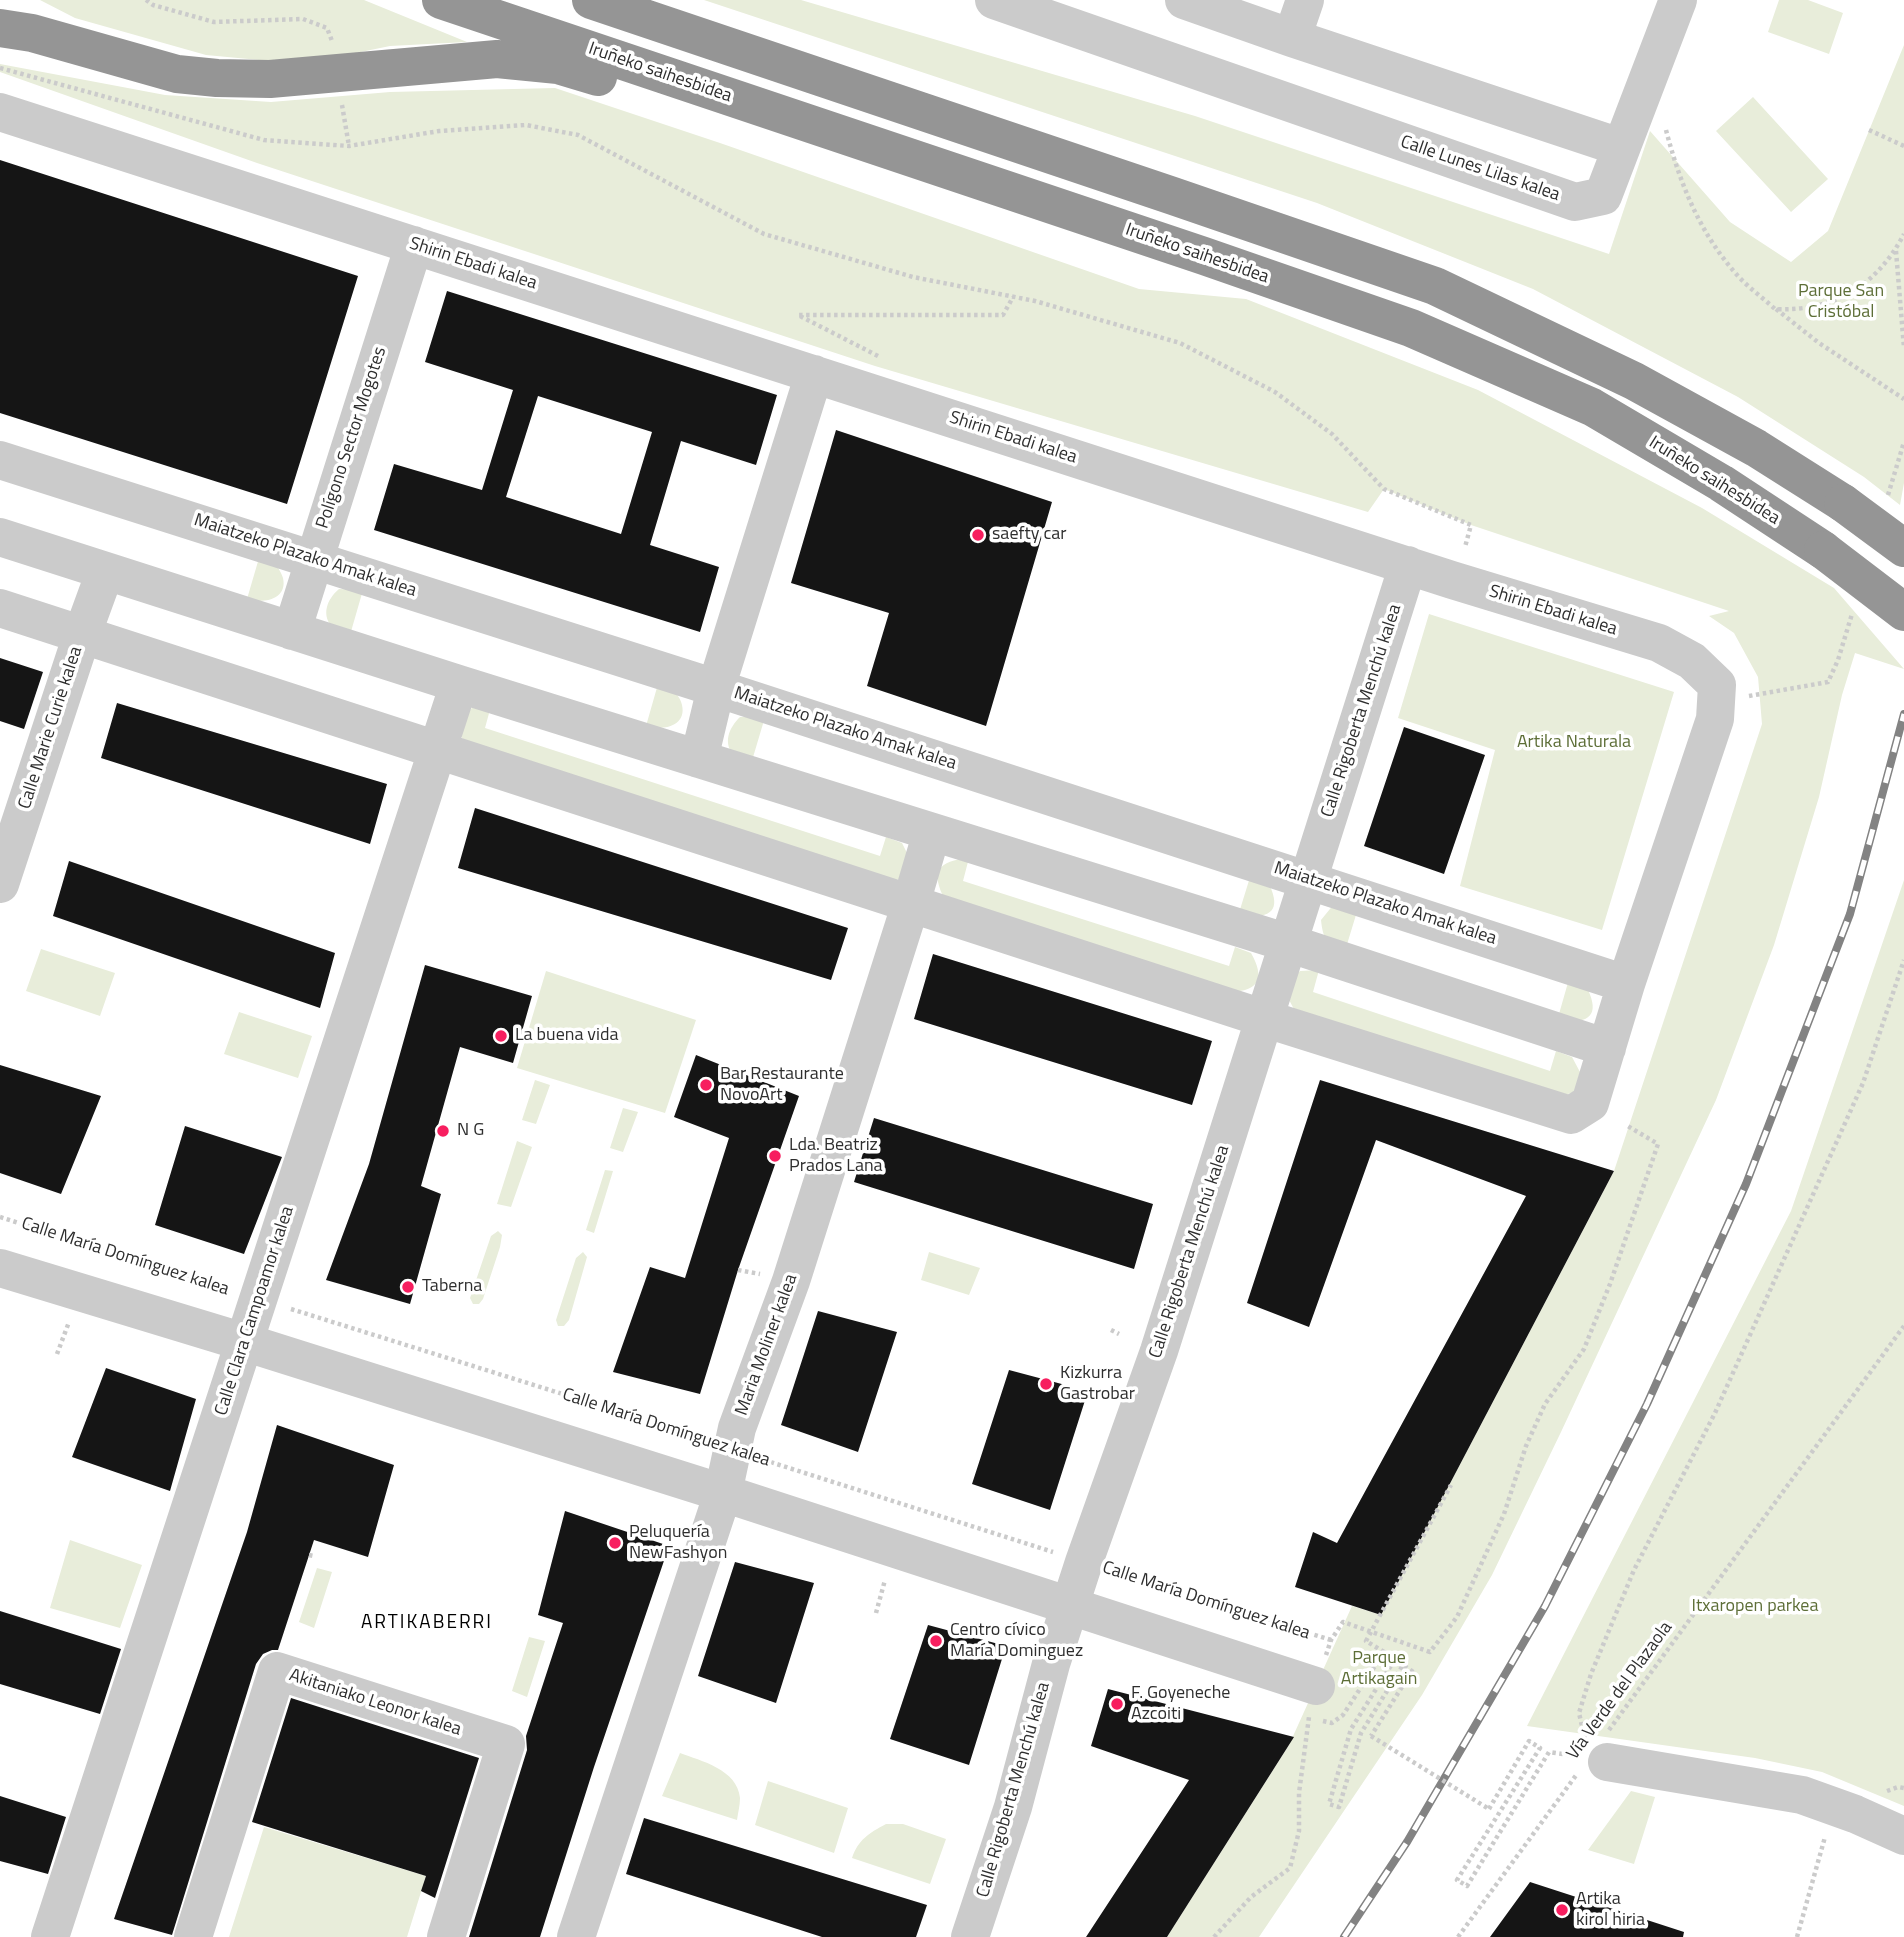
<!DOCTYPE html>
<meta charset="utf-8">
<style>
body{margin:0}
canvas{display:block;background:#fff}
</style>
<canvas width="1904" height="1937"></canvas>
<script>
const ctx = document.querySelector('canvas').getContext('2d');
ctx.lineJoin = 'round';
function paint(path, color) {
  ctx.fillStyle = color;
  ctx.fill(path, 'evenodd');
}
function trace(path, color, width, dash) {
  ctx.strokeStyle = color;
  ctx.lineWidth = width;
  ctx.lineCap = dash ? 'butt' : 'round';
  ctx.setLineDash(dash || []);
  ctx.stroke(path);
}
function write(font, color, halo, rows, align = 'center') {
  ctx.font = font + ' "Titillium Web",sans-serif';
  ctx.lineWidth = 7;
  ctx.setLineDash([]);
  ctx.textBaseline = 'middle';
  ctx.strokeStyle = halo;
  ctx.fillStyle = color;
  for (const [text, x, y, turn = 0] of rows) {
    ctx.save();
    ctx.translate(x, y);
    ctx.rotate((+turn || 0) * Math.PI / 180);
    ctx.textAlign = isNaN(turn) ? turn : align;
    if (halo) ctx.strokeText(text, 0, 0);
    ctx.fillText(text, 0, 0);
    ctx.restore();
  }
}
paint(new Path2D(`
 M40,0h324l103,42 -77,4 -88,18 -96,-9 -131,-37z
 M704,0h97l394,116 414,138 41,-123 80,91 61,40 37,-31 76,-186v438l-4,22 -36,-28 -126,-80 -205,-108 -216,-86z
 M1779,0h29l35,13 -14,41 -61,-22z
 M0,64l165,31 106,7 119,-10 165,-4 165,55 419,146 107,10 232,91 224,118 132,80 70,81 -49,-16 -13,42 -23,102 -45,148 -58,155 -155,332 -69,143 -70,120 -163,242h-92l122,-192 63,-139 29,9 233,-444 148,-447 -4,-47 -24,-44 -25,-17 20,-5 -258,-86 -87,-36 -16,23 -493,-146 -618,-203 -257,-91z
 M1753,97l75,82 -37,33 -75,-81z
 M259,558l17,5c2,5 6,11 7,15 5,22 -21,26 -36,21z
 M339,589l24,1 -13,45c-4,-1 -13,-3 -16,-6 -14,-13 -7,-30 5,-40z
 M1429,614l245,78 -72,238 -142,-44 35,-136 -97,-32z
 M658,684l16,6c3,4 7,10 8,15 5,22 -21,26 -36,21z
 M491,706l-6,22 395,128 6,-19 16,6 7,14 -6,20 -8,4 -428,-134 -7,-13 2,-18 10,-8z
 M740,717h25l-14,47c-4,-2 -12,-4 -16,-7 -13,-14 -6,-29 5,-40z
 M969,858l-6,23 266,85 6,-19 16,6c14,25 9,38 -21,39l-285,-92c-15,-29 -7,-39 24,-42z
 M1251,874l16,6c17,32 3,39 -29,36z
 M1904,880v926l-82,-34 -67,-14 -228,-32 264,-515z
 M1334,904l25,1 -14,46c-18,-8 -22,-11 -24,-31z
 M41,949l74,24 -15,43 -74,-25z
 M1319,970l-6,22 237,79 6,-20 16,6 8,15 -6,20 -9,3 -270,-84 -7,-13 2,-18 10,-9z
 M546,971l150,49 -31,93 -148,-45z
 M1569,979l16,5c18,33 3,40 -28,37z
 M239,1012l73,24 -14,42 -74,-24z
 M535,1080l15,5 -14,39 -14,-4z
 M623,1108l15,4 -15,40 -13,-4z
 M517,1141l15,6 -21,60 -14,-3z
 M605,1170l8,1 -19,62 -8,-3z
 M498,1231l4,4 -2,12 -17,52 -4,5h-6l-3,-6 21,-62z
 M583,1252l4,5 -18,63 -5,6h-6l-2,-6 20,-62z
 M929,1252l51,16 -11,27 -48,-15z
 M70,1540l72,25 -22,63 -70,-20z
 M317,1568l15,4 -18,56 -15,-6z
 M529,1637l16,4 -18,56 -15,-6z
 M680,1753c21,8 57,16 60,45 0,7 -2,15 -3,22l-75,-24z
 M768,1781l80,27 -14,45 -79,-28z
 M1631,1791l24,6 -21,67 -46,-14z
 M886,1824h17l43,15 -16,45 -78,-26c6,-18 17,-25 34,-34z
 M264,1827l162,49 -19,61h-178z`), '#e8edda');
paint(new Path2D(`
 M0,160l358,116 -71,228 -287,-91z
 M447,291l330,104 -21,70 -75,-24 -31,104 69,22 -19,65 -326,-102 20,-66 88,26 31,-100 -88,-28zM538,396l114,36 -31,102 -115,-37z
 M836,430l216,72 -66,224 -119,-40 22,-73 -98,-30z
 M0,658l43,14 -19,57 -24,-8z
 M117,703l270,81 -17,60 -269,-86z
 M1404,727l81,28 -41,119 -80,-28z
 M475,808l373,120 -17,52 -373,-112z
 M69,861l266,92 -15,55 -267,-92z
 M933,954l279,87 -20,64 -278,-86z
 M425,965l107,31 -19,67 -53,-16 -39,139 20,8 -31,110 -84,-24 43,-116z
 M696,1055l103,41 -61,174 -38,124 -87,-22 37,-105 35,11 44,-140 -55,-21z
 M0,1065l101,31 -40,98 -61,-21z
 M1320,1080l294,91 -233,444 -86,-28 18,-55 24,11 189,-347 -150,-56 -67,187 -62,-24z
 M874,1118l279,86 -19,65 -280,-87z
 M185,1126l97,31 -38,97 -89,-29z
 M818,1311l79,21 -39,120 -77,-27z
 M106,1368l90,31 -26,92 -98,-34z
 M1009,1370l79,21 -38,119 -78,-26z
 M277,1425l117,40 -26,92 -54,-17 -36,110h-6l-9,4 -7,10 -84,271 -58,-16 133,-387z
 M565,1511l104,35 -75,221 -54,170h-71l58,-187 -1,-14 37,-113 -25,-8z
 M735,1562l79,21 -38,120 -78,-27z
 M0,1611l121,38 -21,65 -100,-30z
 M928,1625l78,21 -37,119 -79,-26z
 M1108,1689l186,48 -127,200h-81l103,-157 -98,-34z
 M291,1698l188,60 -44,140 -14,-7 5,-15 -174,-54z
 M0,1796l66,21 -18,57 -48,-13z
 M644,1818l283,87 -11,32h-94l-196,-63z
 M1530,1882l154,50 -1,5h-193z`), '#151515');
trace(new Path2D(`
 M146,0l7,5 61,17 89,-3 24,9 5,13
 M0,68l264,72 85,6 90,-15 87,-6 52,10 186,99 149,43 122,24 145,42 95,49 57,42 52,55 87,36 -6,22
 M342,105l7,41
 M1666,130c14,54 34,104 72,146 11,12 25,22 37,33 58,3 102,-23 129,-75
 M1869,130l35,16
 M1896,251l8,97
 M1776,309l43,34 85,56
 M878,356l-80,-41h205l10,-18
 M1888,495l16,-53
 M1749,696l79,-14 10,-22 14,-46
 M0,1217l226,72
 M738,1270l22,4
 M291,1309l409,128
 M1111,1330l8,4
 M57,1354l12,-32
 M764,1460l289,92
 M309,1555l5,1
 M1114,1572l217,68
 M876,1613l9,-33
 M1384,1652l-18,-11 85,-156
 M1326,1655l5,-15 12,-18 87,30 27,-35 47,-103 22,-68 19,-42 39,-55 26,-65 48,-140 -32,-19
 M1323,1721l9,2 11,-8 41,-63 11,7 -44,70 -22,75 10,3 22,-74 42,-68 9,6 -41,65
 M1609,1730l295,-404
 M1585,1739l-6,-26 12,-39 43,-104 81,-157 148,-330 41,-123
 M1887,1791l11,-4 6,1
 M1489,1809l40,-68 11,7 -83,132 10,6 82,-134 26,4
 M1214,1937l37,-40 39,-29 9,-37v-38l10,-76
 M1458,1937l119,-163
 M1797,1937l28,-100`), '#cbcbcb', 4.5, [3.5, 3.5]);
trace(new Path2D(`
 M994,0l581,202 28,-6 75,-196
 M1184,0l108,38 328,109
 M1292,38l13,-38
 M0,112l1452,468 207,63 33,18 25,24 -2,34 -89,265 -36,119 -19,12 -308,-97 -1263,-410
 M0,460l716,228 910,296
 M0,537l459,147 829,259 319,105
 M292,631l122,-386
 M699,759l17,-71 98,-314
 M0,884l82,-249 23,-63
 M0,1268l244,74 479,151 593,193
 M1607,1762l195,33 53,19 49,22
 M50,1937l409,-1253
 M193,1937l84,-266 229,73 -60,193
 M576,1937l147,-444 14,-65 54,-147 120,-378 21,-71
 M970,1937l43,-130 38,-143 33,-102 75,-211 249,-786`), '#cbcbcb', 38);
trace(new Path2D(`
 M441,0l763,256 207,72 181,79 129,76 102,67
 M591,0l582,196 262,90 199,95 122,67 87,55
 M0,28l32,5 145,41 40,4 53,1 227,-20 61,6 40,12`), '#959595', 38);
const rail = new Path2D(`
 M1344,1937l63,-95 138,-236 102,-202 99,-220 104,-270 54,-200`);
trace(rail, '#838383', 8);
trace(rail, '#fff', 5, [16]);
trace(new Path2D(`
 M1371,1736l118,73`), '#cbcbcb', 4.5, [3.5, 3.5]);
trace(new Path2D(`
 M1843,503l61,45
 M1823,550l81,62`), '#959595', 38);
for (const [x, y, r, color] of [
 [978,535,7,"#f71e5f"],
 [501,1036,7,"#f71e5f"],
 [706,1085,7,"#f71e5f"],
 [443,1131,7,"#f71e5f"],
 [775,1156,7,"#f71e5f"],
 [408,1287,7,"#f71e5f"],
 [1046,1384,7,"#f71e5f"],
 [615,1543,7,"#f71e5f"],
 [936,1641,7,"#f71e5f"],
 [1117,1704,7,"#f71e5f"],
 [1562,1910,7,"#f71e5f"]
]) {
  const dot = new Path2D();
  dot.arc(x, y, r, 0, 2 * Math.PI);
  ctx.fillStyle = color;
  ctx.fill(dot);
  trace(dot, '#fff', 2.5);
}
write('18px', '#2e2e2e', '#fff', [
 ["Iruñeko saihesbidea",660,73,19],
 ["Calle Lunes Lilas kalea",1480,169,19],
 ["Iruñeko saihesbidea",1197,254,19],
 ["Shirin Ebadi kalea",473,264,18],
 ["Polígono Sector Mogotes",352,438,-72],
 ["Shirin Ebadi kalea",1013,438,18],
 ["Iruñeko saihesbidea",1714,481,32],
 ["Maiatzeko Plazako Amak kalea",305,556,18],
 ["Shirin Ebadi kalea",1553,611,17],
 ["Calle Rigoberta Menchú kalea",1362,711,-72],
 ["Calle Marie Curie kalea",51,728,-72],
 ["Maiatzeko Plazako Amak kalea",845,729,18],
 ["Maiatzeko Plazako Amak kalea",1385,904,18],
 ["Calle Rigoberta Menchú kalea",1190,1252,-72],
 ["Calle María Domínguez kalea",125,1257,18],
 ["Calle Clara Campoamor kalea",255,1311,-72],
 ["Maria Moliner kalea",767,1345,-70],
 ["Calle María Domínguez kalea",666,1428,18],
 ["Calle María Domínguez kalea",1206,1601,18],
 ["Vía Verde del Plazaola",1620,1691,-54],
 ["Akitaniako Leonor kalea",375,1703,18],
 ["Calle Rigoberta Menchú kalea",1014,1790,-74]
]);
write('18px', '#5d6e37', '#fff', [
 ["Parque San",1841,292],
 ["Cristóbal",1841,313],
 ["Artika Naturala",1574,743],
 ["Itxaropen parkea",1755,1607],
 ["Parque",1379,1659],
 ["Artikagain",1379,1680]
]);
write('18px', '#2e2e2e', '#fff', [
 ["saefty car",992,535],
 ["La buena vida",515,1036],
 ["Bar Restaurante",720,1075],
 ["NovoArt",720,1096],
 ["N G",457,1131],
 ["Lda. Beatriz",789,1146],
 ["Prados Lana",789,1167],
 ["Taberna",422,1287],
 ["Kizkurra",1060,1374],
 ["Gastrobar",1060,1395],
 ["Peluquería",629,1533],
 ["NewFashyon",629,1554],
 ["Centro cívico",950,1631],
 ["María Dominguez",950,1652],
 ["F. Goyeneche",1131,1694],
 ["Azcoiti",1131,1715],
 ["Artika",1576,1900],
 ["kirol hiria",1576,1921]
], 'left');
ctx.letterSpacing = '2px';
write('19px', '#000', '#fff', [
 ["ARTIKABERRI",427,1623]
]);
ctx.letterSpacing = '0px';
</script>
